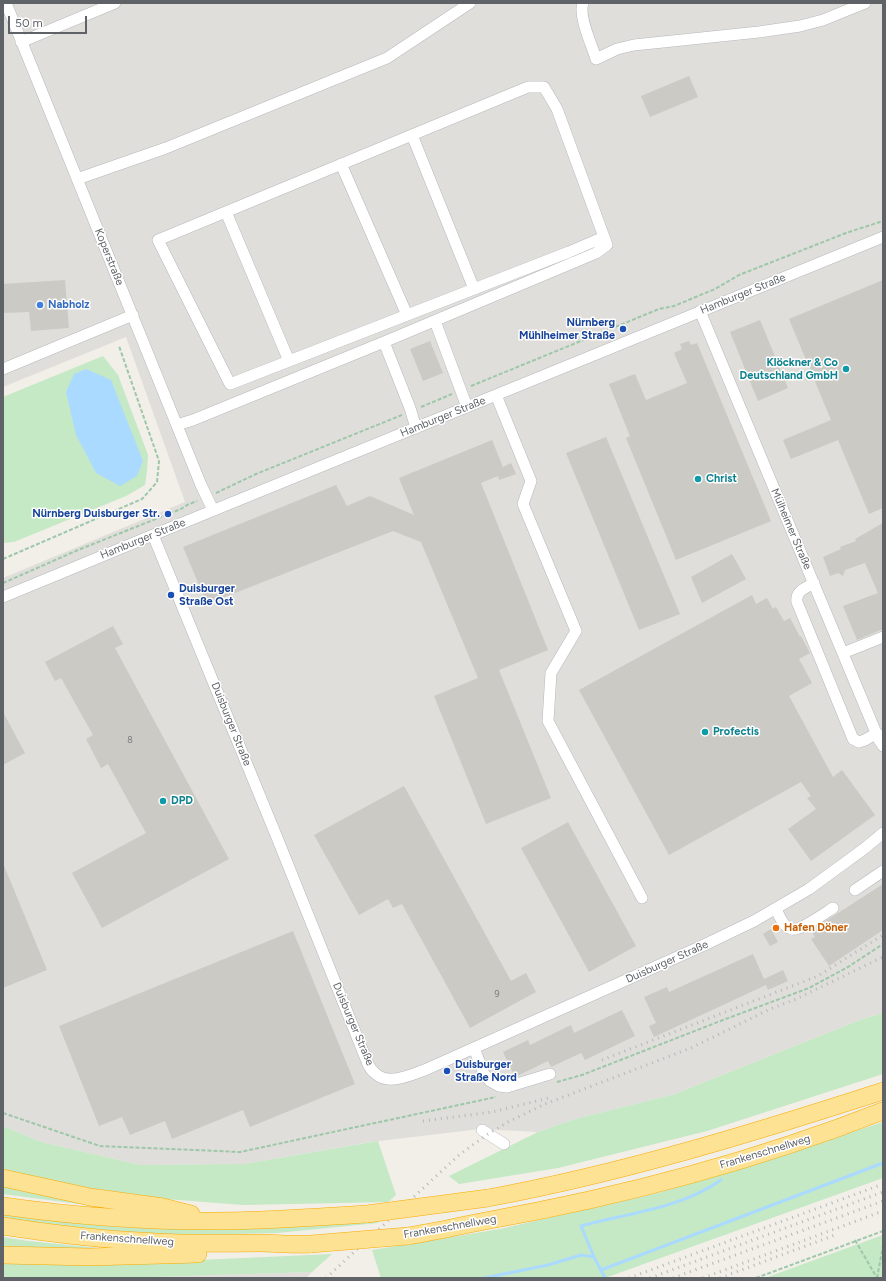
<!DOCTYPE html>
<meta charset="utf-8">
<style>
body{margin:0}
#map{position:relative;width:886px;height:1281px;overflow:hidden;background:#f1efe8;font-family:Figtree,sans-serif}
canvas{display:block}
.frame{position:absolute;inset:0;border:4px solid #5f6368;pointer-events:none}
.scale{position:absolute;left:8px;top:16px;width:79px;height:18px;box-sizing:border-box;border:2px solid #5f6368;border-top:0;padding-left:5px;font-size:12px;line-height:14px;white-space:nowrap;color:#5f6368;-webkit-text-stroke:3px #fff;paint-order:stroke}
</style>
<div id="map">
<canvas width="886" height="1281"></canvas>
<div class="frame"></div>
<div class="scale">50 m</div>
</div>
<script>
const ctx = document.querySelector('canvas').getContext('2d');
ctx.lineJoin = 'round';
function paint(path, color) {
  ctx.fillStyle = color;
  ctx.fill(path, 'evenodd');
}
function trace(path, color, width, dash) {
  ctx.strokeStyle = color;
  ctx.lineWidth = width;
  ctx.lineCap = dash ? 'butt' : 'round';
  ctx.setLineDash(dash || []);
  ctx.stroke(path);
}
function write(font, color, halo, rows, align = 'center') {
  ctx.font = font + ' Figtree,sans-serif';
  ctx.lineWidth = 3;
  ctx.setLineDash([]);
  ctx.textBaseline = 'middle';
  ctx.strokeStyle = halo;
  ctx.fillStyle = color;
  for (const [text, x, y, turn = 0] of rows) {
    ctx.save();
    ctx.translate(x, y);
    ctx.rotate((+turn || 0) * Math.PI / 180);
    ctx.textAlign = isNaN(turn) ? turn : align;
    if (halo) ctx.strokeText(text, 0, 0);
    ctx.fillText(text, 0, 0);
    ctx.restore();
  }
}
paint(new Path2D(`
 M3,3h880v1010l-23,7 -185,74 -100,25 -37,13 -58,-3 -109,13 -127,22 -103,1 -100,-23 -38,-16v-548l182,-76 -59,-165 -123,50z
 M312,1272l-6,6h-183z`), '#e0deda');
paint(new Path2D(`
 M103,356l15,19 30,80 -1,16 -2,14 -19,11 -112,46 -11,1v-146z
 M883,1013v61l-176,57 -149,37 -99,16 -10,-8 89,-44 37,-13 100,-25 185,-74z
 M883,1122v56l-278,100h-224l-9,-28 128,-21 154,-35 59,-17z
 M3,1126l38,16 100,23 103,-1 134,-23 18,54 -8,7 -145,3 -77,-6 -90,-13 -73,-17z
 M3,1182l91,24 -91,-12z
 M3,1212l375,7v4l-101,10 -43,1h-85l-76,-7 -70,-7z
 M883,1235v43h-118z
 M3,1237l25,4 80,8 -105,2z
 M332,1254l-20,18 -189,6h-120v-15l174,-2z`), '#c5e8c5');
paint(new Path2D(`
 M86,369l25,11 32,81 -6,15 -17,10 -24,-13 -20,-38 -10,-43 8,-18z`), '#aadaff');
trace(new Path2D(`
 M594,1257l-13,-31c47,-13 99,-17 140,-46
 M601,1270l282,-107
 M484,1278l64,-13 33,-10 13,2 11,21`), '#aadaff', 3);
paint(new Path2D(`
 M689,76l9,21 -48,20 -9,-21z
 M65,280l4,48 -38,3 -2,-19 -26,1v-29z
 M883,280v228l-14,6 -31,-74 -47,19 -8,-19 48,-20 -42,-101z
 M760,320l28,68 -30,13 -28,-69z
 M430,341l13,32 -20,8 -13,-32z
 M689,341l2,4 6,-2 74,178 -95,39 -50,-122 4,-2 -21,-52 26,-10 11,26 41,-17 -13,-30 8,-4 -2,-5z
 M606,437l74,177 -41,16 -73,-177z
 M492,440l11,27 8,-4 5,11 -17,6 -1,-4 -17,7 67,167 -49,20 52,128 -65,26 -52,-128 44,-18 -57,-136 -28,-11 -186,73 -24,-57 153,-62 11,21 23,-10 44,19 -15,-37z
 M883,523v106l-26,11 -14,-34 35,-13 -13,-30 -20,7 -2,6 -5,-3 -8,3 -7,-19 18,-8 -1,-2 16,-6 -1,-2z
 M732,554l14,25 -44,24 -11,-26z
 M752,595l4,9 11,-6 6,11 3,-2 8,14 6,-3 10,19 1,-1 9,17 -11,6 13,24 -23,13 44,81 9,-7 33,45 -64,46 -23,-32 28,-20 -9,-11 4,-2 -10,-14 -132,73 -90,-165z
 M113,626l10,18 -8,4 114,211 -127,69 -30,-55 74,-40 -38,-69 -7,4 -15,-29 7,-4 -32,-57 -6,3 -10,-19z
 M3,712l22,41 -22,12z
 M404,786l107,195 15,-8 10,19 -66,36 -68,-124 -9,4 -5,-9 -29,16 -45,-80z
 M568,822l68,124 -47,26 -68,-124z
 M3,863l44,107 -44,18z
 M883,884v46l-54,36 -18,-27 4,-2 -3,-5 6,-4v-2z
 M771,929l7,13 -8,4 -7,-12z
 M293,931l62,153 -105,43 -7,-17 -71,29 -7,-18 -35,14 -8,-18 -23,9 -40,-100z
 M753,954l11,25 19,-9 5,11 -20,9 -2,-5 -112,52 -5,-11 7,-3 -12,-26 23,-10 2,5z
 M622,1010l13,26 -50,24 -4,-7 -30,14 -3,-6 -33,16 -12,-25 25,-12 2,5 41,-20 3,8z`), '#cccac5');
const minor = new Path2D(`
 M6,3l195,482 12,25
 M583,3c-5,13 9,42 13,56l21,-10 17,-4 125,-13 41,-6 23,-6 42,-17
 M21,42l94,-39
 M412,135l62,154
 M341,164l66,151
 M77,179l89,-31 221,-90 83,-55
 M226,212l63,149
 M700,311l179,429 4,6
 M435,321l32,86
 M384,342l26,66 6,20
 M3,369l130,-54
 M496,395l35,86 -8,23 53,127 -25,42 -3,48 94,177
 M177,425l16,-5 191,-78 212,-89 11,-8 -3,-8 -47,-128 -13,-22h-16l-370,153 72,144 339,-132 35,-15
 M153,535l125,305 90,224c2,4 5,8 8,10 13,12 37,0 51,-5l275,-123 52,-25 55,-32 56,-41 18,-15
 M814,583c-8,5 -19,8 -17,19l56,137 6,3 6,-2 12,-7
 M3,597l150,-62 730,-298
 M843,653l40,-16
 M855,890l28,-19
 M776,909c3,6 7,18 15,20 8,3 34,-16 42,-21
 M474,1048l10,26 6,7 9,5 8,1 43,-13
 M482,1130l22,14`);
const highway = new Path2D(`
 M3,1178l87,19 73,10 28,7
 M488,1198c135,-25 265,-65 395,-107
 M3,1206c70,10 141,15 212,15 51,0 102,-4 152,-7
 M3,1226c51,8 102,14 154,16 34,2 68,1 103,1 17,0 34,2 51,1
 M408,1236c26,-4 51,-10 77,-15 135,-24 270,-60 398,-110
 M3,1255l86,2 109,-3`);
trace(minor, '#b5b8bc', 12);
trace(highway, '#f9ab00', 18);
trace(new Path2D(`
 M471,386l188,-77 15,-3 41,-17 24,-14 107,-42 37,-12
 M421,407l31,-13
 M216,493l40,-19 146,-59
 M3,559l139,-60 15,-17 2,-21 -40,-115
 M3,583l75,-33 103,-41 6,-4 10,-4
 M557,1082l25,-7 141,-55 86,-32 39,-21 35,-23
 M3,1113l97,33 140,6 256,-55
 M855,1240l22,38
 M756,1278l127,-47
 M877,1278l6,-32`), '#9cc7a9', 2, [4, 2]);
trace(minor, '#fff', 11);
trace(highway, '#fde293', 17);
trace(new Path2D(`
 M602,1060l216,-84 65,-41
 M423,1121l69,-9 57,-14
 M326,1278l133,-123 29,-21 20,-12 37,-18 146,-56 79,-39 24,-9 89,-43
 M629,1278l254,-94
 M650,1278l233,-86
 M673,1278l210,-77
 M703,1278l180,-67
 M720,1278l115,-43`), '#b6b7b8', 3, [1, 5]);
const highwayBridge = new Path2D(`
 M367,1214l121,-16
 M311,1244l97,-8`);
trace(highwayBridge, '#f9ab00', 18, []);
trace(highwayBridge, '#fde293', 17);
for (const [x, y, r, color] of [
 [40,305,4,"#3f7fe0"],
 [623,329,4,"#1a4fb4"],
 [846,369,4,"#0f9aa8"],
 [698,479,4,"#0f9aa8"],
 [168,514,4,"#1a4fb4"],
 [171,595,4,"#1a4fb4"],
 [705,732,4,"#0f9aa8"],
 [163,801,4,"#0f9aa8"],
 [776,928,4,"#e8710a"],
 [447,1071,4,"#1a4fb4"]
]) {
  const dot = new Path2D();
  dot.arc(x, y, r, 0, 2 * Math.PI);
  ctx.fillStyle = color;
  ctx.fill(dot);
  trace(dot, '#fff', 1.5);
}
write('9px', '#7a7d7f', null, [
 ["8",130,740],
 ["9",497,994]
]);
write('11px', '#5f6368', '#fff', [
 ["Koperstraße",109,257,68],
 ["Hamburger Straße",743,294,-22],
 ["Hamburger Straße",443,417,-22],
 ["Mülheimer Straße",791,529,67],
 ["Hamburger Straße",143,539,-22],
 ["Duisburger Straße",231,724,68],
 ["Duisburger Straße",667,962,-24],
 ["Duisburger Straße",353,1024,67],
 ["Frankenschnellweg",765,1152,-17],
 ["Frankenschnellweg",450,1227,-10],
 ["Frankenschnellweg",127,1239,4]
]);
write('bold 11px', '#366cbe', '#fff', [
 ["Nabholz",48,305]
], 'left');
write('bold 11px', '#164399', '#fff', [
 ["Nürnberg",615,323],
 ["Mühlheimer Straße",615,336],
 ["Nürnberg Duisburger Str.",160,514],
 ["Duisburger",179,589,"left"],
 ["Straße Ost",179,602,"left"],
 ["Duisburger",455,1065,"left"],
 ["Straße Nord",455,1078,"left"]
], 'right');
write('bold 11px', '#0d838f', '#fff', [
 ["Klöckner & Co",838,363,"right"],
 ["Deutschland GmbH",838,376,"right"],
 ["Christ",706,479],
 ["Profectis",713,732],
 ["DPD",171,801]
], 'left');
write('bold 11px', '#c56008', '#fff', [
 ["Hafen Döner",784,928]
], 'left');
</script>
